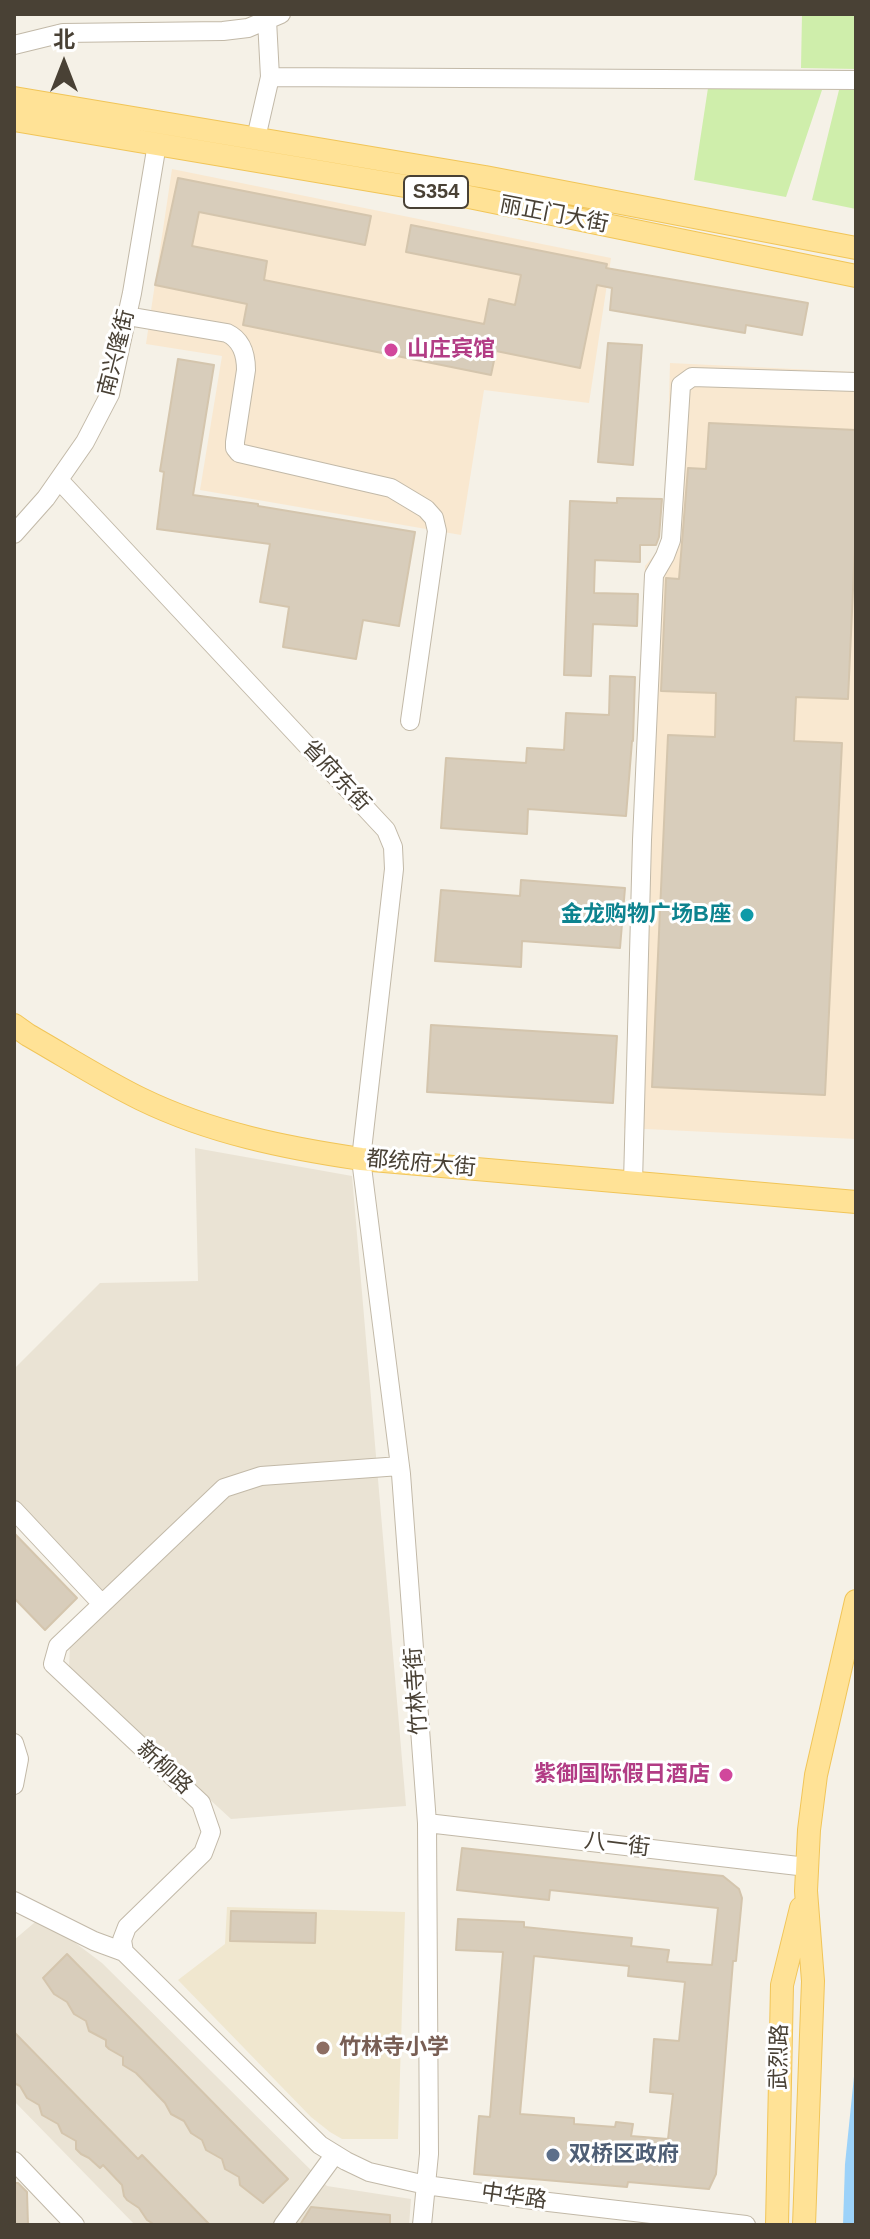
<!DOCTYPE html>
<meta charset="utf-8">
<style>
body{margin:0}
#map{position:relative;width:870px;height:2239px;overflow:hidden;background:#f5f1e7;font-family:Arial,"Noto Sans SC",sans-serif}
canvas{display:block}
.frame{position:absolute;inset:0;border:16px solid #494135;pointer-events:none}
.north{position:absolute;left:24px;top:24px;width:80px;height:80px;-webkit-text-stroke:6px #fff;paint-order:stroke;rotate:0deg;font-size:22px;font-weight:700;line-height:32px;text-align:center;color:#494135}
.north::after{content:'';display:block;margin:auto;width:28px;height:36px;background:#494135;clip-path:polygon(50% 0,100% 100%,50% 72%,0 100%)}
</style>
<div id="map">
<canvas width="870" height="2239"></canvas>
<div class="frame"></div>
<div class="north">北</div>
</div>
<script>
const ctx = document.querySelector('canvas').getContext('2d');
ctx.lineJoin = 'round';
function paint(path, color) {
  ctx.fillStyle = color;
  ctx.fill(path, 'evenodd');
}
function trace(path, color, width, dash) {
  ctx.strokeStyle = color;
  ctx.lineWidth = width;
  ctx.lineCap = dash ? 'butt' : 'round';
  ctx.setLineDash(dash || []);
  ctx.stroke(path);
}
function write(font, color, halo, rows, align = 'center') {
  ctx.font = font + ' Arial,"Noto Sans SC",sans-serif';
  ctx.lineWidth = 6;
  ctx.setLineDash([]);
  ctx.textBaseline = 'middle';
  ctx.strokeStyle = halo;
  ctx.fillStyle = color;
  for (const [text, x, y, turn = 0] of rows) {
    ctx.save();
    ctx.translate(x, y);
    ctx.rotate((+turn || 0) * Math.PI / 180);
    ctx.textAlign = isNaN(turn) ? turn : align;
    if (halo) ctx.strokeText(text, 0, 0);
    ctx.fillText(text, 0, 0);
    ctx.restore();
  }
}
paint(new Path2D(`
 M195,1148l157,28 54,630 -175,13 -162,-149 1,-25 43,-40 -99,-105v-131l86,-86 98,-2z
 M41,1917l61,46 225,223 84,13 -2,26h-274l-121,-124v-161z`), '#eae3d4');
paint(new Path2D(`
 M172,169l439,89 -22,145 -105,-13 -23,145 -261,-45 22,-134 -76,-12z
 M670,363l186,9v767l-232,-11 16,-382 5,-180 20,-24z`), '#f9e8d0');
paint(new Path2D(`
 M227,1907l178,5 -7,227h-56l-12,-7 -19,-15 -133,-137 47,-36z`), '#f0e7cf');
paint(new Path2D(`
 M802,14h54v55l-55,-1z
 M708,88l114,2 -36,107 -92,-17z
 M839,90h17v119l-44,-9z`), '#cfeeab');
paint(new Path2D(`
 M856,2057v168h-13l2,-61z`), '#9cd2f9');
const building = new Path2D(`
 M178,178l193,38 -6,29 -166,-33 -7,34 75,15 -3,19 220,44 5,-25 26,6 6,-30 -115,-23 5,-27 196,39 -1,4 202,35 -6,32 -56,-10 -1,8 -135,-23 2,-22 -15,-3 -17,83 -84,-17 -5,24 -248,-50 4,-21 -92,-19z
 M608,343l34,2 -9,120 -35,-3z
 M178,359l36,6 -21,130 65,9v2l157,26 -16,94 -36,-6 -7,39 -73,-12 6,-40 -29,-5 10,-58 -113,-15 7,-57 -4,-1z
 M709,423l147,7v95l-8,174 -52,-2 -2,44 48,2 -17,352 -173,-8 16,-352 47,2 1,-44 -55,-2 5,-113 13,1 9,-111 18,1z
 M617,498l45,1 -3,38 -3,8h-16v17l-45,-2 -1,33 44,1 -1,32 -44,-2 -2,52 -27,-1 6,-174 47,2z
 M610,676l25,1 -2,64h-1l-6,75 -98,-7 -1,25 -86,-6 5,-70 80,5 1,-15 37,2 2,-37 43,2z
 M521,880l104,8 -5,60 -98,-7 -1,26 -86,-6 6,-71 79,6z
 M431,1025l186,11 -4,67 -186,-11z
 M14,1533l63,65 -32,32 -31,-32z
 M462,1848l261,28 16,13 3,9 -6,63h-3l-17,213 -7,15 -81,-7 -1,5 -153,-13 5,-58 11,1 13,-165 -47,-2 2,-31 66,3v5l108,11 -1,8 38,4 -2,12 45,3 6,-57 -168,-18 -1,10 -92,-10zM534,1956l95,10 -1,10 57,6 -6,59 -25,-2 -4,53 23,2 -5,45 -37,-3 2,-12 -17,-2 -1,5 -41,-3v-6l-54,-4z
 M231,1911l85,2 -1,30 -85,-2z
 M67,1954l221,225 -25,24 -23,-18 -1,-8 -14,-8 -3,-10 -16,-9 -4,-10 -11,-7 -7,-12 -13,-7 -6,-11 -29,-30 -13,-8v-8l-14,-8 -3,-3v-6l-17,-9 -3,-10 -12,-7 -7,-12 -13,-8 -11,-16z
 M14,2032l124,127 4,-4 68,70h-55l-8,-5 -8,-12 -12,-8 -3,-4 -2,-11 -19,-20 -3,3 -11,-10 -8,-4 -5,-5v-8l-14,-8 -4,-9 -16,-9 -3,-10 -12,-7 -7,-12 -6,-3z
 M14,2183h4l9,9 1,33h-14z
 M311,2207l79,8v10h-90z`);
paint(building, '#d8cdbb');
trace(building, '#d4c5ad', 2);
const minor = new Path2D(`
 M14,45l49,-12 160,-2 25,-3 33,-14
 M270,77l586,3
 M256,138l14,-61 -3,-57
 M127,316l100,17c15,7 19,21 19,37l-11,72v6l4,5 152,35 35,21 8,9 3,13 -27,190
 M59,480l327,350 7,17 1,22 -33,290 40,315 26,349 2,331 -7,71
 M14,534l32,-36 39,-56 25,-48 22,-101 25,-149
 M633,1182l9,-342 12,-265 11,-19 6,-16 10,-155 11,-8 164,5
 M400,1466l-139,10 -37,12 -166,158 -5,18 148,139 10,29 -8,21 -76,74 -5,13 2,12 196,193 26,16 23,11 57,13 114,16 206,24
 M14,1510l88,94
 M14,1743l5,16 -5,26
 M427,1823l380,44
 M14,1901l80,40 30,11
 M14,2161l61,64
 M283,2225l52,-71`);
const major = new Path2D(`
 M14,98l471,79 371,71
 M14,120l450,76 392,80
 M14,1025l14,10c37,21 74,45 113,64 70,34 145,49 220,60l495,43
 M777,2225l5,-240 19,-77
 M804,2225l9,-244 -7,-90 3,-61 7,-55 40,-174`);
trace(minor, '#c2b9a8', 20);
trace(major, '#f1c558', 24);
trace(minor, '#fff', 18);
trace(major, '#ffe296', 22);
for (const [x, y, r, color] of [
 [391,350,8,"#d1479c"],
 [747,915,8,"#0f9aa8"],
 [726,1775,8,"#d1479c"],
 [323,2048,8,"#8d6e63"],
 [553,2155,8,"#5c6f8a"]
]) {
  const dot = new Path2D();
  dot.arc(x, y, r, 0, 2 * Math.PI);
  ctx.fillStyle = color;
  ctx.fill(dot);
  trace(dot, '#fff', 3);
}
for (const [x, y, w] of [
 [436,192,64]
]) {
  const box = new Path2D();
  box.roundRect(x - w / 2, y - 16, w, 32, 6);
  ctx.fillStyle = '#fff';
  ctx.fill(box);
  trace(box, '#494135', 2);
}
write('bold 20px', '#494135', null, [
 ["S354",436,192]
]);
write('22px', '#494135', '#fff', [
 ["丽正门大街",554,215,11],
 ["南兴隆街",117,353,-76],
 ["省府东街",336,776,47],
 ["都统府大街",421,1164,5],
 ["竹林寺街",417,1691,-94],
 ["新柳路",164,1768,43],
 ["八一街",617,1845,7],
 ["武烈路",780,2057,-89],
 ["中华路",514,2197,8]
]);
write('bold 22px', '#b23c85', '#fff', [
 ["山庄宾馆",407,350],
 ["紫御国际假日酒店",710,1775,"right"]
], 'left');
write('bold 22px', '#0d838f', '#fff', [
 ["金龙购物广场B座",731,915]
], 'right');
write('bold 22px', '#785e54', '#fff', [
 ["竹林寺小学",339,2048]
], 'left');
write('bold 22px', '#4e5e75', '#fff', [
 ["双桥区政府",569,2155]
], 'left');
</script>
